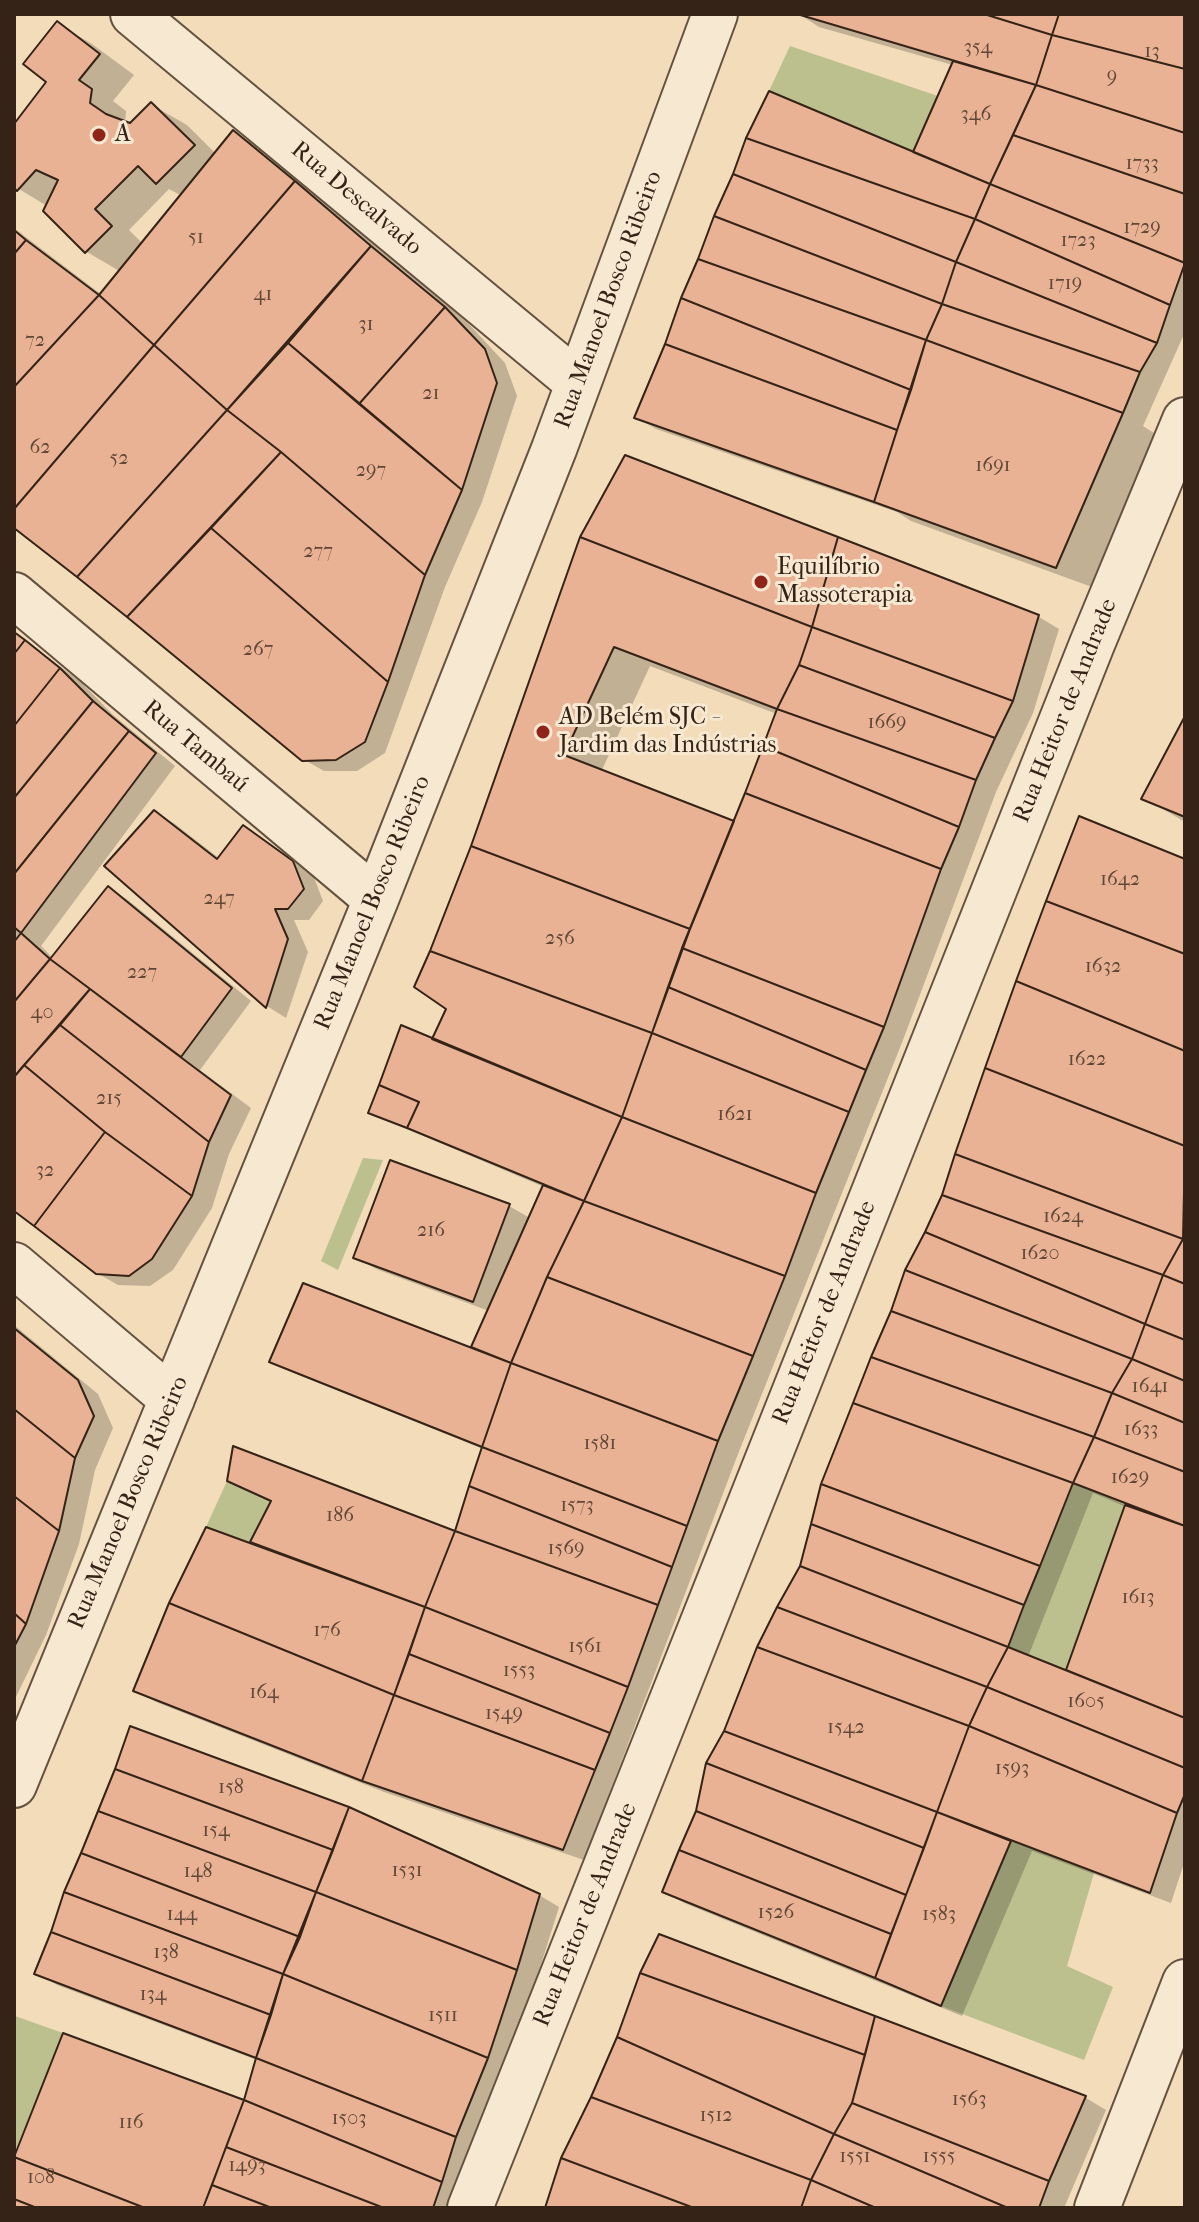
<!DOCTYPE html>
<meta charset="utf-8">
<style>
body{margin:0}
#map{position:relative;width:1199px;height:2222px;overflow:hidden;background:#f2dcba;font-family:"IM FELL French Canon",serif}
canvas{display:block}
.frame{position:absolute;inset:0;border:16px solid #342316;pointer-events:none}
</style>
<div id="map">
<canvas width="1199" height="2222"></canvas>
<div class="frame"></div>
</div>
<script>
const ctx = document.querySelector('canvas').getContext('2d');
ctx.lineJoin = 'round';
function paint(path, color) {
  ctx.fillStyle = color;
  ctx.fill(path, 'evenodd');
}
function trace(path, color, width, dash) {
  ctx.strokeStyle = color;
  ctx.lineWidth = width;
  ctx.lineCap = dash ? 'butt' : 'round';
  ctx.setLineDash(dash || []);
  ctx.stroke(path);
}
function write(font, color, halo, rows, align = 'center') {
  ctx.font = font + ' "IM FELL French Canon",serif';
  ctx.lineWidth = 6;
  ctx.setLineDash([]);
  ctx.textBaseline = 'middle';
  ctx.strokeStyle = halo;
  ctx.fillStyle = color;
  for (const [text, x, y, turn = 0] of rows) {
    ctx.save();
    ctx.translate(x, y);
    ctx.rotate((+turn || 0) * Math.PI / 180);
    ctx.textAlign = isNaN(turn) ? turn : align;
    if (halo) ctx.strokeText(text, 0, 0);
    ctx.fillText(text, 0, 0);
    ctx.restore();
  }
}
paint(new Path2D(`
 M790,46l148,50 -25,56 -144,-61z
 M363,1158l20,2 -45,110 -17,-9z
 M227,1481l44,20 -21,41 -44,-15z
 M1073,1483l52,22 -59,165 -58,-23z
 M1011,1841l83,32 -27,93 46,21 -29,73 -143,-54z
 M15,2016l48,17 -49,121v-134z`), '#bcc08f');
paint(new Path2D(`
 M799,14h386v318l-42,94 14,9 -65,152 -181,-66 -14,-9 -241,-83 -20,-12 47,-119 231,-144 39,-89 -134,-38z
 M58,24l34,20 42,31 -21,26 13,10 -1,13 6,2 21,-21 35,20 29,29 18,-22 20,12 212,177 39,42 12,33 -35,106 -37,85 -60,166 -28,18h-33l-21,-12 -176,-144 -113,-89v-298l88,67 19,-23 -34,-20 -42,-41 2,-5 -33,-20v-59l35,-46zM169,189l13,7 -39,48 -14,-14z
 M582,538l255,1 202,78 20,12 -26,84 -37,79 -93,248 -165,414 -154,406 -200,-68 -228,-90 -21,-11 116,-146 22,-43 -23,-10 206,42 27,-85 -192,-77 -20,-11 201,-11 17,-39 -113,-42 -20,-12 153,-51 21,12 14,-31 -163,-69 52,-76 16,-33 24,-162zM650,666l127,48 -43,109 -133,-51z
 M14,632l67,50 32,33 62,51 -134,180 12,12 55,-70 20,12 123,101 -51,69 51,38 -22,46 -17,54 -39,62 -23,16 -32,-1 -21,-12 -83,-63z
 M1185,721v101l-41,-24z
 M154,812l21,12 45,35 24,-31 69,47 10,26 -14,19h-15l14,32 -22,66 -19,-12 -160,-141z
 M1185,861v999l-14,43 -139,-52 -70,165 -278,-113 -20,-12zM1093,1493l33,14 -59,166 -39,-16z
 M14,1325l84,69 15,34 -18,42 -16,74 -33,91 -32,66z
 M539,1895l20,12 -51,163 -52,138h-442v-49l232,-56 11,-43 -200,-75 -20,-12z
 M660,1936l426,162 20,12 -42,98h-518z`), '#0003');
const building = new Path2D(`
 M797,14h187l68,21 -16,50z
 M984,14h75l-7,21z
 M1059,14h126v55l-133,-34z
 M57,21l43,33 -21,26 13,9 -2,14 16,11 24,9 21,-21 44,43 -39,39 -18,-18 -43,43 17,17 -27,27 -42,-42 15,-31 -22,-10 -19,21 -3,-3v-64l32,-42 -23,-18z
 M1052,35l133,34v64l-149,-48z
 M953,61l83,24 -46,99 -77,-32z
 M1036,85l149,48v61l-172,-59z
 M769,91l221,93 -15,35 -229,-81z
 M233,130l62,51 -141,164 -55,-50z
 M1013,135l172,59v69l-195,-79z
 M746,138l229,81 -19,43 -223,-88z
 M733,174l223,88 -14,42 -228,-88z
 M295,181l76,65 -144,164 -73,-65z
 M990,184l195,79 -15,42 -195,-86z
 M714,216l228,88 -16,36 -228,-81z
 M975,219l195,86 -13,38 -201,-81z
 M14,230l12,10 -12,14z
 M26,240l73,55 -85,92v-133z
 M371,246l74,61 -86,97 -71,-61z
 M698,259l228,81 -15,50 -230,-92z
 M956,262l201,81 -17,29 -198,-68z
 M99,295l55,50 -140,164v-122z
 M681,298l230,92 -14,40 -232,-86z
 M942,304l198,68 -17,41 -197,-73z
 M445,307l40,42 12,34 -35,107 -103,-86z
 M926,340l197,73 -67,155 -182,-66z
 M288,343l174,147 -37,85 -144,-123 -54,-42z
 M665,344l232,86 -23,72 -240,-84z
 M154,345l73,65 -150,167 -63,-49v-19z
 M227,410l54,42 -154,165 -50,-40z
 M281,452l144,123 -37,107 -177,-154z
 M625,455l213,82 -26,90 -232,-90z
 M211,528l177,154 -23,60 -29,18 -34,1 -175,-144z
 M580,537l232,90 -13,38 -22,44 -163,-62 -50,108 170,66 -44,108 -219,-83z
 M838,537l201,78 -26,86 -201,-74z
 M812,627l201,74 -18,37 -196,-73z
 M14,632l11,8 -11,14z
 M25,640l35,28 -46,58v-72z
 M799,665l196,73 -19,42 -199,-71z
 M60,668l33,33 -79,97v-72z
 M93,701l36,30 -115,143v-76z
 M777,709l199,71 -17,47 -196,-81z
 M1185,716v101l-44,-18z
 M129,731l27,22 -135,180 -7,-6v-53z
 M763,746l196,81 -18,42 -196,-76z
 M745,793l196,76 -57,158 -202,-79z
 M154,810l63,49 26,-34 50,36 11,28 -16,20h-13l13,30 -22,69 -162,-142z
 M1079,816l106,43v95l-139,-53z
 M471,846l219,83 -38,104 -222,-82z
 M108,886l124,102 -51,69 -131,-98z
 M1046,901l139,53v97l-169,-70z
 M21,933l29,26 -36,43v-60z
 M682,948l202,79 -18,43 -198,-83z
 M430,951l222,82 -30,84 -190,-78 14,-30 -32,-22z
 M50,959l40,30 -76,88v-75z
 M1016,981l169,70v95l-200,-78z
 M668,987l198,83 -17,42 -197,-79z
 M90,989l141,106 -22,47 -149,-117z
 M60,1025l149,117 -17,54 -87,-64 -81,-67z
 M401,1025l221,92 -38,84 -177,-73 12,-26 -40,-17z
 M652,1033l197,79 -33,81 -194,-76z
 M24,1065l81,67 -71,94 -20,-15v-134z
 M985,1068l200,78 -2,93 -228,-85z
 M379,1085l40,17 -12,26 -39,-15z
 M622,1117l194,76 -31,83 -201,-75z
 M105,1132l87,64 -40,63 -23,17 -33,-2 -62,-48z
 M955,1154l228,85 -20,36 -221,-80z
 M390,1160l120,44 -37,98 -120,-44z
 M543,1185l41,16 -37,76 -36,86 -40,-16z
 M942,1195l221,80 -18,49 -220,-92z
 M584,1201l201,75 -32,80 -206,-79z
 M925,1232l220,92 -13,35 -227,-89z
 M1183,1239l2,1v44l-22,-9z
 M905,1270l227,89 -20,34 -221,-82z
 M1163,1275l22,9v56l-40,-16z
 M547,1277l206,79 -35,85 -207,-78z
 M303,1283l208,80 -29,84 -213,-85z
 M891,1311l221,82 -18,44 -223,-80z
 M1145,1324l40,16v41l-53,-22z
 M14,1328l64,52 16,36 -19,42 -61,-49z
 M871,1357l223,80 -21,46 -220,-80z
 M1132,1359l53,22v42l-73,-30z
 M511,1363l207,78 -31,85 -205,-79z
 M1112,1393l73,30v49l-91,-35z
 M853,1403l220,80 -33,83 -219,-82z
 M14,1409l61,49 -16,73 -45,-35z
 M1094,1437l91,35v54l-112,-43z
 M233,1446l222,85 -30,76 -175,-65 21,-41 -44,-20z
 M482,1447l205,79 -15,41 -203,-81z
 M821,1484l219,82 -16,39 -213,-81z
 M469,1486l203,81 -14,38 -203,-74z
 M14,1496l45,35 -33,93 -12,-11z
 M1125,1505l60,21v192l-119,-48z
 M811,1524l213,81 -16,42 -208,-81z
 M206,1527l219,80 -31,88 -225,-92z
 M455,1531l203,74 -30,82 -203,-80z
 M800,1566l208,81 -21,40 -210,-80z
 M169,1603l225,92 -32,86 -229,-90z
 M425,1607l203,80 -18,46 -201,-79z
 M777,1607l210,80 -18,39 -212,-79z
 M14,1613l12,11 -12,23z
 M757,1647l212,79 -32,86 -213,-81z
 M1008,1647l177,71v50l-198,-81z
 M409,1654l201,79 -15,37 -201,-75z
 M987,1687l198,81v26l-8,19 -208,-87z
 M394,1695l201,75 -32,80 -201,-69z
 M130,1726l219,81 -16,43 -218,-81z
 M969,1726l208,87 -27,80 -213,-81z
 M724,1731l213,81 -13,36 -218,-85z
 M706,1763l218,85 -18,47 -210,-84z
 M115,1769l218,81 -17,42 -218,-81z
 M349,1807l191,87 -23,76 -201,-78z
 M98,1811l218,81 -16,45 -219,-84z
 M696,1811l210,84 -15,39 -212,-84z
 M937,1812l74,29 -70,165 -66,-28z
 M679,1850l212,84 -16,44 -213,-86z
 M81,1853l219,84 -17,37 -219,-82z
 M64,1892l219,82 -12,41 -220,-83z
 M316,1892l201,78 -29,88 -205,-84z
 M51,1932l220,83 -15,43 -222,-84z
 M659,1934l216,82 -10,39 -225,-82z
 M640,1973l225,82 -13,48 -18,31 -217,-97z
 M283,1974l205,84 -32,79 -200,-79z
 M875,2016l211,80 -37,85 -197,-78z
 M63,2033l181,67 -41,108h-58l-131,-51z
 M617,2037l217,97 -23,46 -220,-83z
 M256,2058l200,79 -14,45 -198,-82z
 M591,2097l220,83 -10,28h-107l-133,-50z
 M244,2100l198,82 -9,26h-49l-158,-61z
 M852,2103l197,78 -10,27h-31l-174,-74z
 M834,2134l174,74h-132l-65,-28z
 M226,2147l158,61h-112l-60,-23z
 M14,2157l131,51h-108l-23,-9z
 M561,2158l133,50h-149z
 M811,2180l65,28h-75z
 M212,2185l60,23h-69z
 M14,2199l23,9h-23z`);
paint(building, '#e9b295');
trace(building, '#342316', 2);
const minor = new Path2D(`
 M133,14l445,369
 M14,595l362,304
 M14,1265l158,134
 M14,1785l362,-886 178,-450 161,-435
 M470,2208l622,-1564 93,-224
 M1097,2208l88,-226`);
trace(minor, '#64513f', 48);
trace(minor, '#f7e8d2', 44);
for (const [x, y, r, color] of [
 [99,135,8,"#8f2418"],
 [761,582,8,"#8f2418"],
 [543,732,8,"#8f2418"]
]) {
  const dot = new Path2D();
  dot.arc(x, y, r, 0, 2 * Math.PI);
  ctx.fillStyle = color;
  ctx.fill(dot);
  trace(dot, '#f7e8d2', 3);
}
write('20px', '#614736', null, [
 ["354",978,48],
 ["13",1152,52],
 ["9",1112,77],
 ["346",976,115],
 ["1733",1142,164],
 ["1729",1142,228],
 ["51",196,238],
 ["1723",1078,241],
 ["1719",1065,284],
 ["41",263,295],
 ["31",366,325],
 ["72",35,341],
 ["21",431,394],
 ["62",40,448],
 ["52",119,459],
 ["1691",993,466],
 ["297",371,471],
 ["277",318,552],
 ["267",258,650],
 ["1669",887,723],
 ["1642",1120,880],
 ["247",219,899],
 ["256",560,939],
 ["1632",1103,967],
 ["227",142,973],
 ["40",42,1013],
 ["1622",1087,1060],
 ["215",109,1099],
 ["1621",735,1115],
 ["32",45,1171],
 ["1624",1063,1217],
 ["216",431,1231],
 ["1620",1040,1254],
 ["1641",1150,1387],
 ["1633",1141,1430],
 ["1581",600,1444],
 ["1629",1130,1478],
 ["1573",577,1506],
 ["186",340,1516],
 ["1569",566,1549],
 ["1613",1138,1598],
 ["176",327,1631],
 ["1561",585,1647],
 ["1553",519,1671],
 ["164",264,1693],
 ["1605",1086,1702],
 ["1549",504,1714],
 ["1542",846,1728],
 ["1593",1012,1769],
 ["158",231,1788],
 ["154",216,1831],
 ["1531",407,1871],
 ["148",198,1872],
 ["1526",776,1913],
 ["144",182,1915],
 ["1583",939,1915],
 ["138",166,1953],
 ["134",153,1995],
 ["1511",443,2016],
 ["1563",969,2100],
 ["1512",716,2116],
 ["1503",349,2119],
 ["116",131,2123],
 ["1551",855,2157],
 ["1555",939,2157],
 ["1493",247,2166],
 ["108",41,2178]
]);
write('24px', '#342316', '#f7e8d2', [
 ["A",115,135],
 ["Equilíbrio",777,568],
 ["Massoterapia",777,596],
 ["AD Belém SJC -",559,718],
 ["Jardim das Indústrias",559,746]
], 'left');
write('24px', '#342316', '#f7e8d2', [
 ["Rua Descalvado",356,199,40],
 ["Rua Manoel Bosco Ribeiro",609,300,-70],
 ["Rua Heitor de Andrade",1066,711,-68],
 ["Rua Tambaú",195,747,40],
 ["Rua Manoel Bosco Ribeiro",373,903,-68],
 ["Rua Heitor de Andrade",825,1313,-68],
 ["Rua Manoel Bosco Ribeiro",129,1503,-67],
 ["Rua Heitor de Andrade",586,1915,-68]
]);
</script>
